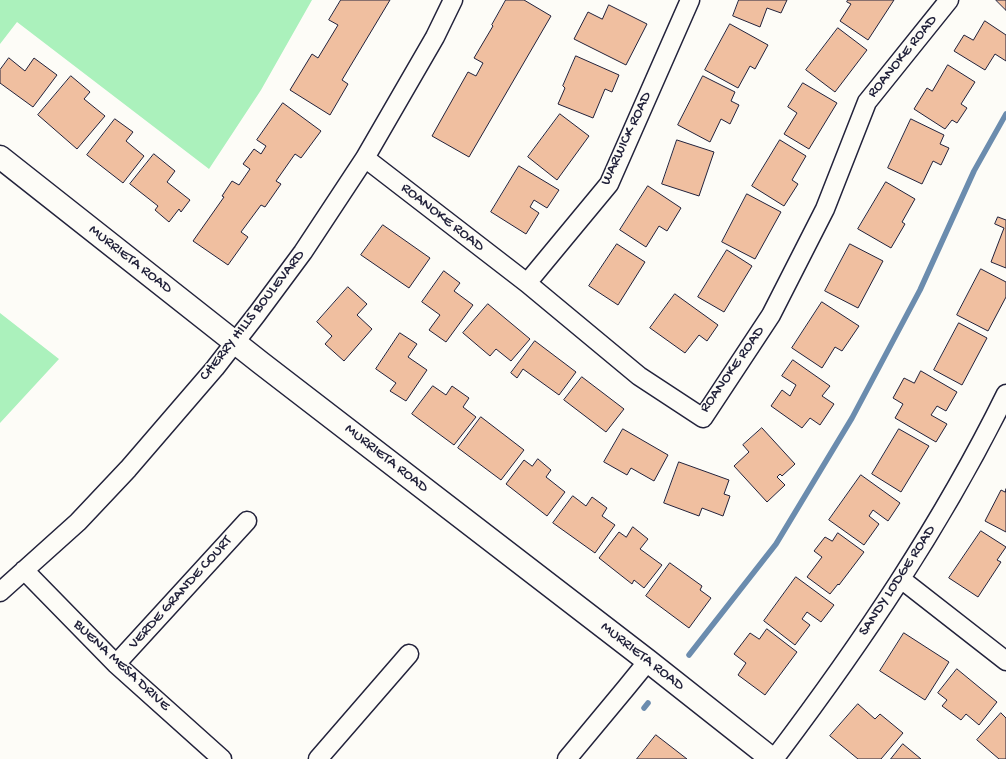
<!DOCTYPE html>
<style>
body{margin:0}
canvas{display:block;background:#fdfcf7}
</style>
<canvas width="1006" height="759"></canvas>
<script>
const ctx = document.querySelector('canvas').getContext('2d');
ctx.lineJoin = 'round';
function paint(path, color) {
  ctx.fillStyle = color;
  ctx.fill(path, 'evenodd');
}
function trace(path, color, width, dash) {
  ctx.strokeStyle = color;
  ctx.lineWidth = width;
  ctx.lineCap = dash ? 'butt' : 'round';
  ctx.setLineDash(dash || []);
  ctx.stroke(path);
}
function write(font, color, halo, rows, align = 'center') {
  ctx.font = font + ' "Gochi Hand",sans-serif';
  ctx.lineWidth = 3;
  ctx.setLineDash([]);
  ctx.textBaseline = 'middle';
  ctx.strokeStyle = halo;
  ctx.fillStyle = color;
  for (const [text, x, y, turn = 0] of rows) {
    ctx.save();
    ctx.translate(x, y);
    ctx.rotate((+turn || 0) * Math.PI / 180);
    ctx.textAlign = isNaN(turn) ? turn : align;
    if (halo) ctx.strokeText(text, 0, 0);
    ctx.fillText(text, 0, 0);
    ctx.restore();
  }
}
paint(new Path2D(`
 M0,0h312l-51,90 -52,79 -192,-147 -17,22z
 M0,313l59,46 -59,64z`), '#abf1bc');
trace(new Path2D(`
 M689,655l87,-111 76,-126 68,-128 54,-119 32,-57
 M644,708l4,-5`), '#6b8cae', 5.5);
const building = new Path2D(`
 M341,0h49l-48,80 6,4 -18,31 -40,-25 22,-36 6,4 20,-33 -9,-5z
 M506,0h18l27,16 -82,141 -37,-21 36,-64 8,4 7,-13 -9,-5 19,-32 -1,-1z
 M739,0h48l-6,13 -14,-5 -7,19 -27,-11z
 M848,0h46l-26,40 -28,-19 11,-17 -4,-2z
 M996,0h10v10z
 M609,5l38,19 -21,41 -52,-26 14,-27 14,7z
 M985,21l21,14v26l-11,-7 -10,16 -31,-19 10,-16 9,5z
 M730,24l38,21 -13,24 -5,-3 -12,22 -33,-18z
 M838,28l29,22 -32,42 -29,-22z
 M576,56l43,19 -7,17 -7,-3 -12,29 -35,-14 7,-16 -2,-2z
 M9,58l16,13 9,-13 23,17 -24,32 -33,-24v-13z
 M948,65l27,17 -14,22 6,4 -10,15 -5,-3 -7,9 -31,-20 13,-21 5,3z
 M71,76l19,16 -6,7 21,17 -28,33 -39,-34z
 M703,76l32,16 -4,9 8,4 -9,19 -9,-5 -11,23 -32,-17z
 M803,83l34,20 -28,46 -25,-15 13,-21 -9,-6z
 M283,103l38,28 -20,27 -6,-4 -19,27 5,3 -16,23 -4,-2 -20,27 7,5 -20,28 -35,-24 31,-44 -2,-1 10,-15 7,4 11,-16 -7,-5 11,-15 7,5 5,-8 -9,-6z
 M560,114l29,22 -32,44 -29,-23z
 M115,119l18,13 -7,9 18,15 -21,27 -36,-28z
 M911,119l33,16 -4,9 9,4 -8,17 -8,-4 -11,23 -34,-16z
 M677,140l37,12 -15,44 -37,-12z
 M780,140l26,16 -14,24 6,4 -14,22 -32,-20z
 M154,154l21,17 -8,11 23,18 -9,12 -2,-3 -10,13 -14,-12 3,-4 -28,-22z
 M519,166l40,24 -12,18 -13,-8 -4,7 9,6 -13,21 -35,-22z
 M886,182l29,17 -13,23 3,2 -14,24 -33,-19z
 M648,186l33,22 -14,23 -8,-5 -13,21 -26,-17z
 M747,194l34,18 -26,47 -33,-17z
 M998,217l8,3v48l-15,-6 13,-34 -9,-4z
 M383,225l47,33 -21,30 -48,-33z
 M617,244l28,18 -27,43 -29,-19z
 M850,244l33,17 -25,47 -33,-17z
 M727,250l25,16 -28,46 -26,-15z
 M981,269l25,13v15l-18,34 -31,-16z
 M444,271l16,12 -6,8 19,14 -27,37 -17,-12 11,-15 -18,-13z
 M348,287l19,17 -10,11 15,14 -28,32 -19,-17 7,-8 -15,-14z
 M675,294l43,31 -11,16 -8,-6 -14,18 -35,-25z
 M822,302l37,24 -17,25 -7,-4 -13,21 -30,-20z
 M488,304l42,35 -19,22 -15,-12 -6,7 -27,-23z
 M959,323l28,15 -25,47 -28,-15z
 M400,333l17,11 -9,13 19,13 -21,31 -16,-10 6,-8 -20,-14z
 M535,341l41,31 -17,23 -36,-26 -6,9 -6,-5z
 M793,360l37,26 -8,10 12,8 -14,21 -10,-7 -8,10 -31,-22 11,-16 8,6 6,-11 -14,-9z
 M921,371l36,21 -11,19 -9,-5 -6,9 16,9 -11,18 -41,-24 8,-14 -10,-6 11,-20 10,5z
 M582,377l42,32 -18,23 -42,-32z
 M433,386l13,9 6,-9 17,12 -6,9 13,10 -22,28 -42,-31z
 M481,417l43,33 -23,30 -43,-32z
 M762,428l33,36 -13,12 -2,-2 -3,3 8,8 -18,17 -33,-36 15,-14 -6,-7z
 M623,429l45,26 -14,26 -23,-13 -4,7 -23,-13z
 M899,429l30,17 -28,46 -29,-18z
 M538,459l13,11 -5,7 19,15 -18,24 -41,-32 18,-24 8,6z
 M679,462l50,18 -5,14 6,2 -7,20 -21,-8 -3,8 -35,-13z
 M861,475l39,28 -12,18 -15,-11 -4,6 10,8 -15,21 -35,-25z
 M1006,489v43l-21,-11 16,-31 4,2z
 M573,496l13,10 6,-9 15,11 -5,8 13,9 -20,28 -42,-30z
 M633,527l15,12 -8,10 22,16 -18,23 -10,-8 -2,4 -33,-26 20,-26 7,5z
 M981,531l25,16 -9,13 4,2 -23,35 -29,-19z
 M838,533l26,19 -25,33 -1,-1 -8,10 -23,-17 15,-20 -8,-6 11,-14 7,4z
 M670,563l32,23 -2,4 11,8 -22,30 -43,-32z
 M796,577l38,28 -13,17 -14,-10 -5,7 8,6 -15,20 -31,-24z
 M767,629l30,23 -32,43 -27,-20 8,-12 -12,-9 16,-21 9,6z
 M904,633l45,29 -24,38 -45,-29z
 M957,669l40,33 -18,23 -13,-11 -5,6 -19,-14 5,-6 -9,-7z
 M858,704l17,15 5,-5 23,19 -22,26h-23l-28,-23z
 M1001,713l5,5v41h-7l-22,-19z
 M656,735l31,24h-50z
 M903,744l18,15h-30z`);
paint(building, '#f0bfa0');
trace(building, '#22223b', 1);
const minor = new Path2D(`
 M365,158l162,125 112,93 64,42 68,-103 54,-106 42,-107 82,-102
 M527,283l82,-99 81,-184
 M24,570l92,94 106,95
 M901,579l105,82
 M0,592l78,-70 50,-53 87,-101 42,-54 46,-62 62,-94 70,-121 18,-37
 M116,664l131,-143
 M318,759l91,-105
 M567,759l59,-71 22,-27
 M774,759c87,-115 168,-235 232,-365`);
const major = new Path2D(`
 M0,157l261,206 387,298 124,98`);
trace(minor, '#22223b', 21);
trace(major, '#22223b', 25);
trace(minor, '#fdfcf7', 18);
trace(major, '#fdfcf7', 22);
write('15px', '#22223b', '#fdfcf7', [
 ["ROANOKE ROAD",903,57,-51],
 ["WARWICK ROAD",627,139,-65],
 ["ROANOKE ROAD",442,218,38],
 ["MURRIETA ROAD",130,260,38],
 ["CHERRY HILLS BOULEVARD",253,316,-52],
 ["ROANOKE ROAD",733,370,-55],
 ["MURRIETA ROAD",386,459,38],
 ["SANDY LODGE ROAD",898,581,-57],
 ["VERDE GRANDE COURT",181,593,-48],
 ["MURRIETA ROAD",642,657,38],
 ["BUENA MESA DRIVE",121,666,43]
]);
</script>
